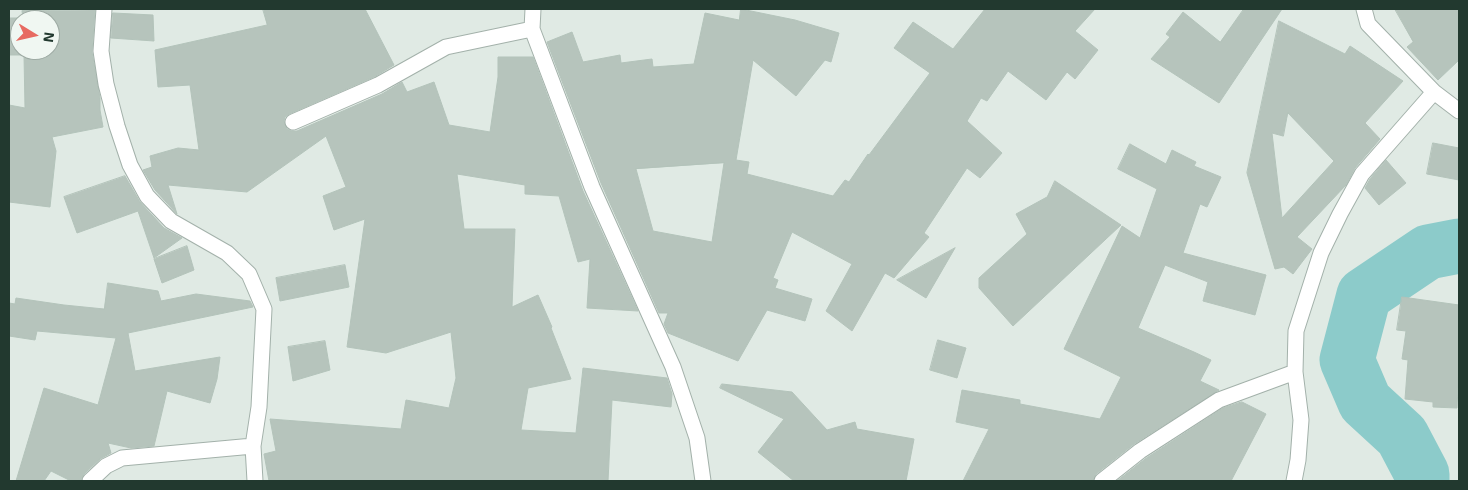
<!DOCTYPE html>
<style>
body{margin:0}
#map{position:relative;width:1468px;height:490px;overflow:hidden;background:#e0eae4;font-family:"Exo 2",sans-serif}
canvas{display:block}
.frame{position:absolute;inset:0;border:10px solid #22392f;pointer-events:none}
.north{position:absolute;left:10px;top:10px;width:50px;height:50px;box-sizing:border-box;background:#f0f7f2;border:1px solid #9eaba4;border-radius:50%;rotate:99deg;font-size:14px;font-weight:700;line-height:20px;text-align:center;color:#22392f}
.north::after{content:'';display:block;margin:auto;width:18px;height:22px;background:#e76a61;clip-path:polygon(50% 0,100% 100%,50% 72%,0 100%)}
</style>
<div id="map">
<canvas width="1468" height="490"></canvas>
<div class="frame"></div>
<div class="north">N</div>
</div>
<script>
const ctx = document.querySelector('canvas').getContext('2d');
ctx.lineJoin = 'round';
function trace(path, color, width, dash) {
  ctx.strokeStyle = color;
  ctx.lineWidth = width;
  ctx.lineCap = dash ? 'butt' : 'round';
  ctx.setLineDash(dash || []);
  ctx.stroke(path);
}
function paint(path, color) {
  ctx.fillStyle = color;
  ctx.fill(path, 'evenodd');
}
trace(new Path2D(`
 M1422,481v-7l-20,-38 -37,-34 -18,-42 17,-65 64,-43 31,-6`), '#8ccbca', 55);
const building = new Path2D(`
 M263,9h102l29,56 -20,12 -85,37 -4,3 -1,4 3,8 4,2h6l85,-37 20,-12 5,10 27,-10 15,43 41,7 8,-55v-20h35l50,134 55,120 -51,-3 3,-49 -12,3 -19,-66 -34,-2v-9l-68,-11 7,55h51l-3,78 26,-12 14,32 -1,1 20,51 -43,9 -7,42 55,3 7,-65 84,10 5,16 -1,13 -59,-7 -4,81h-339l-5,-27 12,-3 -6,-32 131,10 5,-29 43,8 7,-30 -5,-46 -65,21 -39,-6 18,-128 -31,11 -11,-34 23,-9 -20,-51 -79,56 -79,-7 9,29 -22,-24 -12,-20 9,-3 -2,-11 28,-8 21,2 -9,-65 -32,2 -3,-37 112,-25z
 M741,9l54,11 44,13 -8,29 -6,-2 -29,36 -43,-36 -17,100 13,2 -2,12 86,22 12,-16 4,2 19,-28 1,1 61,-82 -36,-25 19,-26 40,27 32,-40h110l-20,22 23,19 -23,29 -8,-7 -21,28 -38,-29 -21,30 -6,-3 -14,23 35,32 -22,25 -13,-10 -43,65 5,4 -35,41 -9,-5 -33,58 -26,-20 26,-47 -60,-32 -19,46 5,2 -3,8 37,11 -7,22 -38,-11 -29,51 -70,-28 -4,-9 4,-11h-9l-58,-130 -54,-141 25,-10 11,30 37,-7 1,8 31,-4 1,8 41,-3 11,-51 34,7zM724,163l-12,79 -59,-11 -17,-62z
 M1244,9h38l-63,94 -68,-44 19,-22 -4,-3 17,-22 37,30z
 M1395,9h64v51l-21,20 -31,-33 6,-5z
 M95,10l-3,42 8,46v12l3,17 -51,10 4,14 -6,56 -41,-5v-97l16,3 -1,-53h-15v-37h14l-1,-7zM20,20h30v30h-30z
 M113,13l40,2 1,26 -43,-3z
 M1279,21l66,33 5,-8 53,35 -38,42 15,16 -25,29 -9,17 -49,52 15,12 -19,25 -9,-7 -9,2 -28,-96zM1288,113l46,48 -52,57 -10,-85 11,3z
 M1433,143l26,5v32l-32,-6z
 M1130,144l36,20 6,-14 24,12 -2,4 27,11 -14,30 -7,-3 -17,49 83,22 -11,40 -52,-14 5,-19 -43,-17 -27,63 56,24 17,8 -11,21 19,9 -85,54 -38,30 -3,7h-130l26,-52 -33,-7 6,-32 58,10v4l80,15 21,-42 -57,-28 58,-123 18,12 17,-49 -39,-20z
 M1386,160l20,23 -27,22 -14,-17 5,-9z
 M125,176l15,26 24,26 18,10 -28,20 -16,-47 -61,22 -13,-36z
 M1055,181l66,44 -108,101 -34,-38v-10l48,-44 -11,-20 31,-17z
 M187,246l7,24 -32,13 -8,-24z
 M955,248l-29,50 -29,-18z
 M345,265l4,22 -69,14 -4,-23z
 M108,283l50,8 3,10 35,-7 54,7 3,6 -125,26 7,38 85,-14 -3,22 -7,24 -43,-12 -13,55 -23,2 -23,-5 3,10 -11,6 -16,15 -3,7h-10l-20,-10 -7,10h-28l28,-93 54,17 18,-67 -79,-7 -2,9 -26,-4v-33l6,1 1,-6 48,7 40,4z
 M1402,297l57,8v62l-2,41 -24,-1v-5l-28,-3 3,-39 -6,-1 4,-28 -9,-1z
 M938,340l28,8 -9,30 -27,-8z
 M325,341l5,29 -37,11 -5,-34z
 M722,384l70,8 35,38 28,-8 2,7 57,10 -8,42h-112l-36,-29 26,-33 -64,-31z
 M1242,402l24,12 -35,67h-114l28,-22 78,-51z`);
paint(building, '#b6c4bc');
trace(building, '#b3c3ba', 1);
const street = new Path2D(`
 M104,9l-3,42 5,33 11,42 13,39 17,31 24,25 56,32 22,21 15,35 -5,98 -6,39
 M1364,9l4,15 66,68 25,19
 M532,29l60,158 81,180 24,71 6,43
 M293,122l85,-37 68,-38 86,-18 1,-20
 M90,481l16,-15 16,-8 131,-12 2,35
 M1102,481l38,-30 79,-51 76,-28
 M1294,481l4,-21 3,-40 -6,-48 1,-41 25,-78 19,-39 22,-40 72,-82`);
trace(street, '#a3b1aa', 17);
trace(street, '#fff', 15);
</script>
